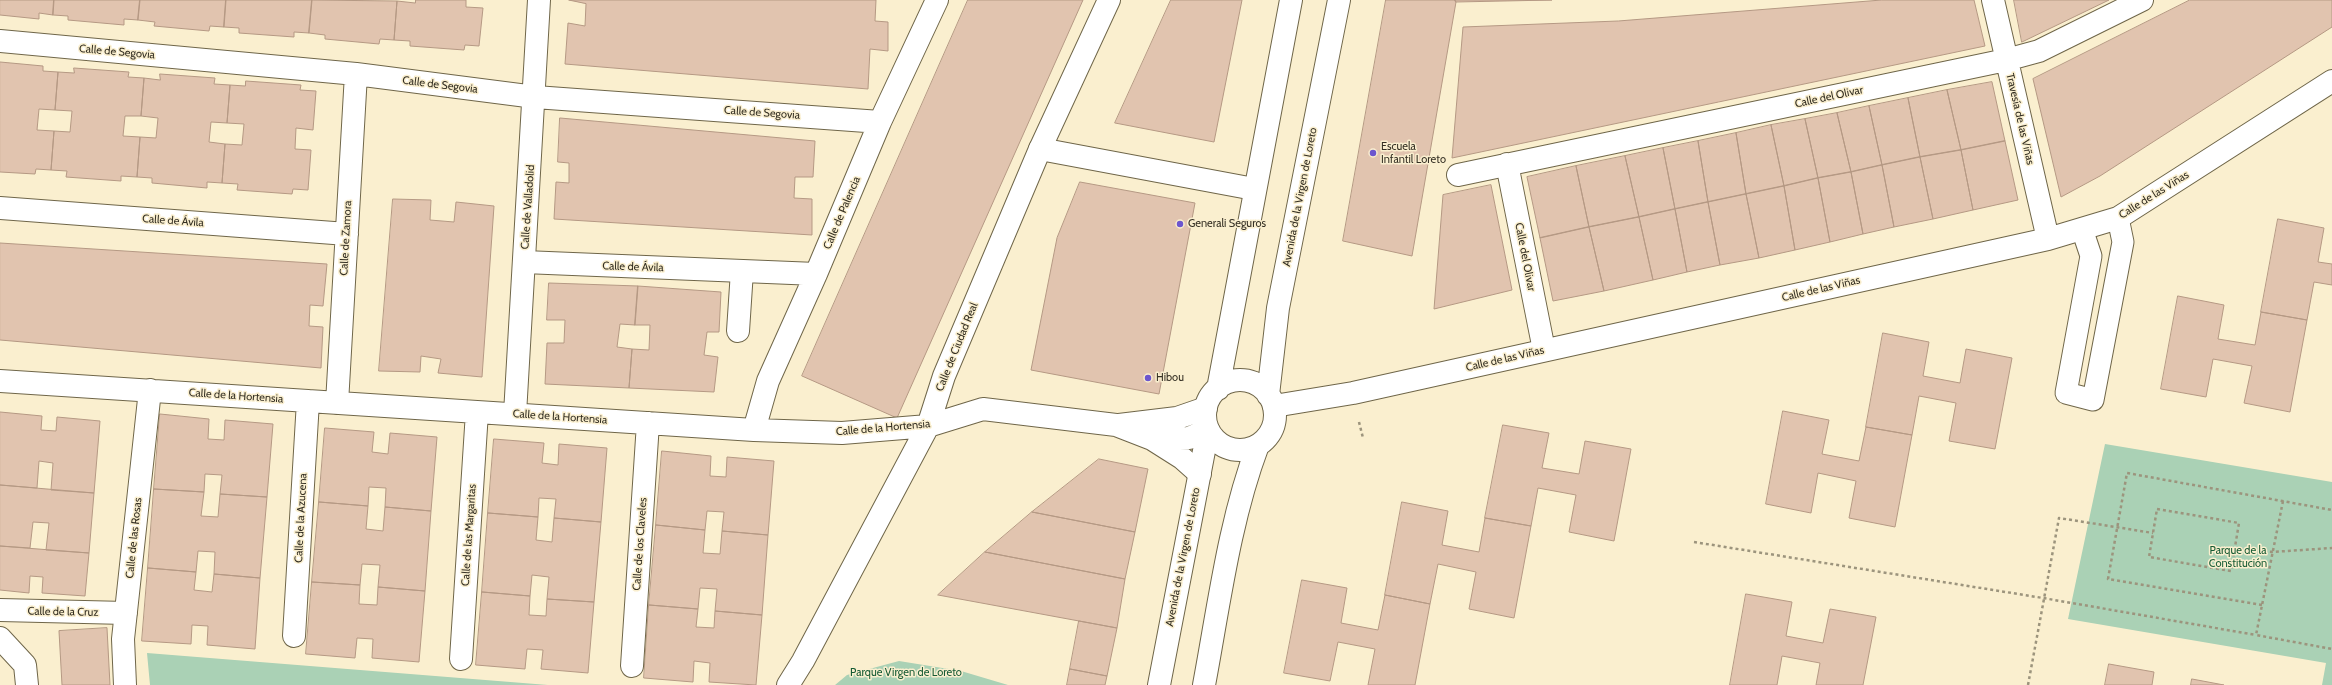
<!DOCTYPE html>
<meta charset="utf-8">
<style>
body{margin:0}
canvas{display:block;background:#faefcf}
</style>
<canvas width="2332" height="685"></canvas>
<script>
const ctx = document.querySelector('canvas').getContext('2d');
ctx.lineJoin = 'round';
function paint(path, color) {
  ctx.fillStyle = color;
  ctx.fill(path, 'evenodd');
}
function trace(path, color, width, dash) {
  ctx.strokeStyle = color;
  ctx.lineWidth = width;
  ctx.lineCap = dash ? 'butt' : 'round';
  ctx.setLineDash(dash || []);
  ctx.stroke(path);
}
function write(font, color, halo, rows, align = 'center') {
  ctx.font = font + ' Cabin,sans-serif';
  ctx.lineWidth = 3;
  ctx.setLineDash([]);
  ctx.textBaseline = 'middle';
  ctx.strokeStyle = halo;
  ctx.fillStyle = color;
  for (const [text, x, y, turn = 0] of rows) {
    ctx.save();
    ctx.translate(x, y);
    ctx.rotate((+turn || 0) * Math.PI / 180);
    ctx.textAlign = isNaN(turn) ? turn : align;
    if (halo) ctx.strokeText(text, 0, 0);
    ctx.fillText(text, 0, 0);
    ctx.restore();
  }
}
paint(new Path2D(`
 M2105,444l227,38v203h-10l4,-22 -258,-44z
 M147,653l401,32h-398z
 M899,661l62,10 47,14h-173l12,-10z`), '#aad1b5');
const building = new Path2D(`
 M0,0h54l-1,15 -14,-2v6l-39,-4z
 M54,0h86l-2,20 -14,-1v6l-56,-5v-4l-15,-1z
 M140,0h86l-2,27 -14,-1 -1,5 -55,-5 1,-4 -17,-2z
 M226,0h86l-3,33 -15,-1v5l-55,-4v-5l-15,-1z
 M312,0l85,1 -3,39 -14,-1 -1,5 -54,-5v-4l-16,-2z
 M416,0h50v7l17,1 -4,38 -14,-1 -1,5 -54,-4v-5l-16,-1 3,-39 18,2z
 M569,0h307l-1,21 13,1v29l-18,-2 -2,40 -303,-25 3,-41 17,3 1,-22z
 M968,0h115l-186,418 -95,-42z
 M1171,0h71l-28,142 -99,-19z
 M1386,0h69l1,2 -44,254 -69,-15z
 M1455,0h97l-96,2z
 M1882,0h92l11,46 -533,112 11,-131 155,-6z
 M2014,0h95l-87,42z
 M2190,0h142v27l-232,149 -39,21 -28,-118z
 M0,62l43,4v5l15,1 -3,38 -16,-1 -2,21 17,1 -3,39 -15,-1 -1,5 -35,-2z
 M74,68l55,4 -1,5 16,1 -3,38h-16l-2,20 17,1 -3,40 -16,-1v5l-55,-4 1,-6 -16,-1 3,-39 16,1 2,-21 -17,-1 3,-38 16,1z
 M160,74l55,4 -1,6 16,1 -3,38 -16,-1 -2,20 16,2 -3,39 -15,-1v6l-55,-5v-5l-15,-1 3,-40 16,1 2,-20 -17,-2 3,-38 16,2z
 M246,81l55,4 -1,5 16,1 -3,39 -17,-2 -1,21 16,1 -3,40 -15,-1 -1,5 -55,-4 1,-6 -16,-1 3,-39 17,1 2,-21 -17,-1 3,-38 15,1z
 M1992,82l13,59 -44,9 -14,-60z
 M1947,90l14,60 -41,7 -12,-59z
 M1908,98l12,59 -38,8 -13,-59z
 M1869,106l13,59 -31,7 -14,-59z
 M1837,113l14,59 -33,6 -13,-59z
 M560,118l255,23 -2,36h-18l-1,21 18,1v36l-258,-16 2,-37 13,1v-20l-11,-1z
 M1805,119l13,59 -34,8 -13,-61z
 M1771,125l13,61 -38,8 -10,-61z
 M1736,133l10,61 -38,8 -10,-61z
 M1698,141l10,61 -33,7 -12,-61z
 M2005,141l13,59 -45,10 -12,-60z
 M1663,148l12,61 -36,8 -14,-61z
 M1961,150l12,60 -40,9 -13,-62z
 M1625,156l14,61 -50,10 -13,-61z
 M1920,157l13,62 -39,8 -12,-62z
 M1882,165l12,62 -31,7 -12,-62z
 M1576,166l13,61 -49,11 -13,-61z
 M1851,172l12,62 -33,8 -12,-64z
 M1818,178l12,64 -35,8 -11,-64z
 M1080,182l115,21 -36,191 -128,-24 26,-132z
 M1491,185l21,105 -78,19 9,-114z
 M1784,186l11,64 -36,8 -13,-64z
 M1746,194l13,64 -39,7 -12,-63z
 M393,199l38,1 -1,20 24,2 2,-20 38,4 -12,171 -44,-4 3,-14 -20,-3 -1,16 -41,-1z
 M1708,202l12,63 -33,7 -12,-63z
 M1675,209l12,63 -34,8 -14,-63z
 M1639,217l14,63 -49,11 -15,-64z
 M2278,219l46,9 -6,34 14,2v21l-18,-3 -7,38 -46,-8z
 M1589,227l15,64 -51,10 -13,-63z
 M0,243l327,21 -4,42 -13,-1 -1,21 14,1 -2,41 -321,-28z
 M549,283l89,3 -3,39 -15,-1 -3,23 15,2 -3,39 -84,-4 2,-41h17l1,-23h-18z
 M638,286l83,6 -2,40h-12l-3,23 14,2 -4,35 -85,-4 3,-39 17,1 1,-25h-15z
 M2178,296l46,9 -6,34 37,6 6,-33 46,8 -17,92 -46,-9 8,-37 -39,-7 -7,38 -45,-8z
 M1883,333l46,9 -6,34 37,7 6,-34 46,9 -17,91 -46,-8 7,-38 -37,-7 -7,39 -46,-8z
 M1783,411l46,9 -7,34 37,7 7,-34 46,8 -17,92 -46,-9 7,-37 -38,-8 -7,40 -45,-9z
 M0,412l42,4 -1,14 15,1 1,-14 43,4 -6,72 -43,-3 2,-27 -14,-2 -2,27 -37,-3z
 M160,414l49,5 -1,20 16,1 1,-20 48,4 -6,73 -47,-3 2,-19 -17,-1 -1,18 -50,-3z
 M1503,425l46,8 -7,35 37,6 6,-33 46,8 -17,92 -45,-9 7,-37 -38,-7 -7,38 -46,-8z
 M325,428l49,4 -2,20 16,2 2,-21 47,4 -6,74 -46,-4 1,-19 -17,-1 -1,19 -49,-4z
 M494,439l50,4 -2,20 16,2 1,-21 48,4 -6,74 -47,-4 2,-19 -17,-1 -1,19 -50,-4z
 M662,451l49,5 -1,20 16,1 1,-20 47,4 -6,74 -46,-4 2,-19 -17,-1 -2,19 -49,-5z
 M1099,459l49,10 -13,63 -103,-20z
 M0,485l94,8 -5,60 -43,-3 3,-27 -16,-1 -3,26 -30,-2z
 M154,489l50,3 -3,24 17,1 2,-23 47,3 -7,81 -46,-4 1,-22 -17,-1 -2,21 -48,-4z
 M319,502l49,4 -2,23 17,2 2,-24 46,4 -6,80 -47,-4 2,-22 -18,-1 -2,21 -48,-3z
 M1402,502l46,9 -6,34 37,7 6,-34 46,8 -17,92 -45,-9 7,-37 -38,-8 -8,40 -45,-9z
 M1032,512l103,20 -10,47 -140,-27z
 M488,513l50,4 -2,23 16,2 2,-24 47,4 -7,80 -47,-3 2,-22 -17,-2 -2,21 -48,-4z
 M656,525l49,5 -2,23 17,1 2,-23 46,4 -6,80 -47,-4 2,-22 -17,-1 -2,21 -49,-4z
 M0,546l89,7 -4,43 -43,-3 1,-16 -13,-1 -1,17 -29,-3z
 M985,552l140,27 -8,49 -179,-33z
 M148,568l48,4 -2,18 18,2 2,-18 46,4 -5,71 -48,-4 1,-19 -16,-1 -1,19 -49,-3z
 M1302,580l45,8 -6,35 37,7 7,-35 45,9 -15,81h-47l7,-36 -37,-7 -8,39 -46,-8z
 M312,582l48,3 -1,19 18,1 1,-18 47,4 -6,71 -47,-4 1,-19 -16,-1 -2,20 -49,-4z
 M482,592l48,4 -1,19 17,1 1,-17 47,3 -6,71 -47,-4 2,-19 -16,-1 -2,20 -49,-4z
 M1746,594l46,8 -6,34 37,7 7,-34 46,8 -13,68h-47l4,-22 -38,-7 -5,29h-47z
 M649,605l49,4 -2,18 18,1 1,-17 47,4 -6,70 -47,-3 1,-19 -16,-2 -1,21 -49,-4z
 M1079,621l38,7 -10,48 -37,-7z
 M107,628l3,57h-48l-3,-54z
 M2109,664l45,8 -2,13h-47z
 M1070,669l37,7 -2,9h-38z
 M2192,679l32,6h-33z`);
paint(building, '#e1c4af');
trace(building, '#b59984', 1);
const service = new Path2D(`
 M2082,229l9,27 -25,137 27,7 30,-158 -5,-24`);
const pedestrian = new Path2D(`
 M1040,149l214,40`);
const minor = new Path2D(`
 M1993,0l55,239
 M0,41l356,33 179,23 345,25
 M1507,164l37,186
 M1458,175l548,-115 33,-9 103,-51
 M0,208l347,26
 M524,262l292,12
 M738,331l4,-60
 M0,381l754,49 88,3 86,-7 55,-17 133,16 36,14 30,19 18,16
 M337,403l19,-329
 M1274,406l79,-13 695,-154 70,-21 214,-137
 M515,414l24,-414
 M1119,425l58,-7 29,-10
 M754,430l14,-49 48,-107 64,-152 57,-122
 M1152,439l37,-1 19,-8
 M0,610l126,3
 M294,636l14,-235
 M0,638l25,27 2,20
 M461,659l16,-247
 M632,666l16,-243
 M125,685l-2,-46 27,-249
 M788,685l15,-24 125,-235 16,-50 96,-227 69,-149`);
const tertiary = new Path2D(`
 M1205 415a35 35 0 1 1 70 0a35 35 0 1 1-70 0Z
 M1218,389l73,-389
 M1268,395l10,-87 61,-308
 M1159,685l49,-255
 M1204,685c15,-80 25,-163 54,-240`);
trace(service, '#6f6649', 23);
trace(pedestrian, '#6f6649', 24);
trace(minor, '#6f6649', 24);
trace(tertiary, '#6f6649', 24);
trace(new Path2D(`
 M1359,422l4,16
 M2283,501l-27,134 76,14
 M2157,509l82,14 -8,48 -82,-14z
 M1694,542l349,56 213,37
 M2234,549l38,3 60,-4
 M2262,605l-154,-26 19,-106 205,37
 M2028,685l31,-167 94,15`), '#9c947d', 2.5, [3, 3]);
trace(service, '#fff', 21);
trace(pedestrian, '#fff', 22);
trace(minor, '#fff', 22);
trace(tertiary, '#fff', 22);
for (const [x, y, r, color] of [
 [1373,153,4,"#6c55ce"],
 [1180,224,4,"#6c55ce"],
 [1148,378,4,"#6c55ce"]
]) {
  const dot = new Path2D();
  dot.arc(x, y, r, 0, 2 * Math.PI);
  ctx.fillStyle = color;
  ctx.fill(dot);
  trace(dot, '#faefcf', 1.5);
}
write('11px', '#342f23', '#faefcf', [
 ["Calle de Segovia",117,52,5],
 ["Calle de Segovia",440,85,7],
 ["Calle del Olivar",1829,97,-12],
 ["Calle de Segovia",762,113,4],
 ["Travesía de las Viñas",2020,119,77],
 ["Calle de las Viñas",2154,195,-32],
 ["Avenida de la Virgen de Loreto",1300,197,-79],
 ["Calle de Valladolid",528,207,-86],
 ["Calle de Palencia",842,213,-67],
 ["Calle de Ávila",173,221,4],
 ["Calle de Zamora",346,238,-87],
 ["Calle del Olivar",1525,257,79],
 ["Calle de Ávila",633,267,2],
 ["Calle de las Viñas",1821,289,-13],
 ["Calle de Ciudad Real",957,347,-68],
 ["Calle de las Viñas",1505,359,-13],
 ["Calle de la Hortensia",236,396,4],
 ["Calle de la Hortensia",560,417,4],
 ["Calle de la Hortensia",883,428,-5],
 ["Calle de la Azucena",301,518,-87],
 ["Calle de las Margaritas",469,535,-86],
 ["Calle de las Rosas",134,538,-84],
 ["Calle de los Claveles",640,544,-86],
 ["Avenida de la Virgen de Loreto",1183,557,-79],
 ["Calle de la Cruz",63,612,1]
]);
write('11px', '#342f23', '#faefcf', [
 ["Escuela",1381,147],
 ["Infantil Loreto",1381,160],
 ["Generali Seguros",1188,224],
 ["Hibou",1156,378]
], 'left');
write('11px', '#165b34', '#faefcf', [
 ["Parque de la",2238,551],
 ["Constitución",2238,564],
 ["Parque Virgen de Loreto",906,673]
]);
</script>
